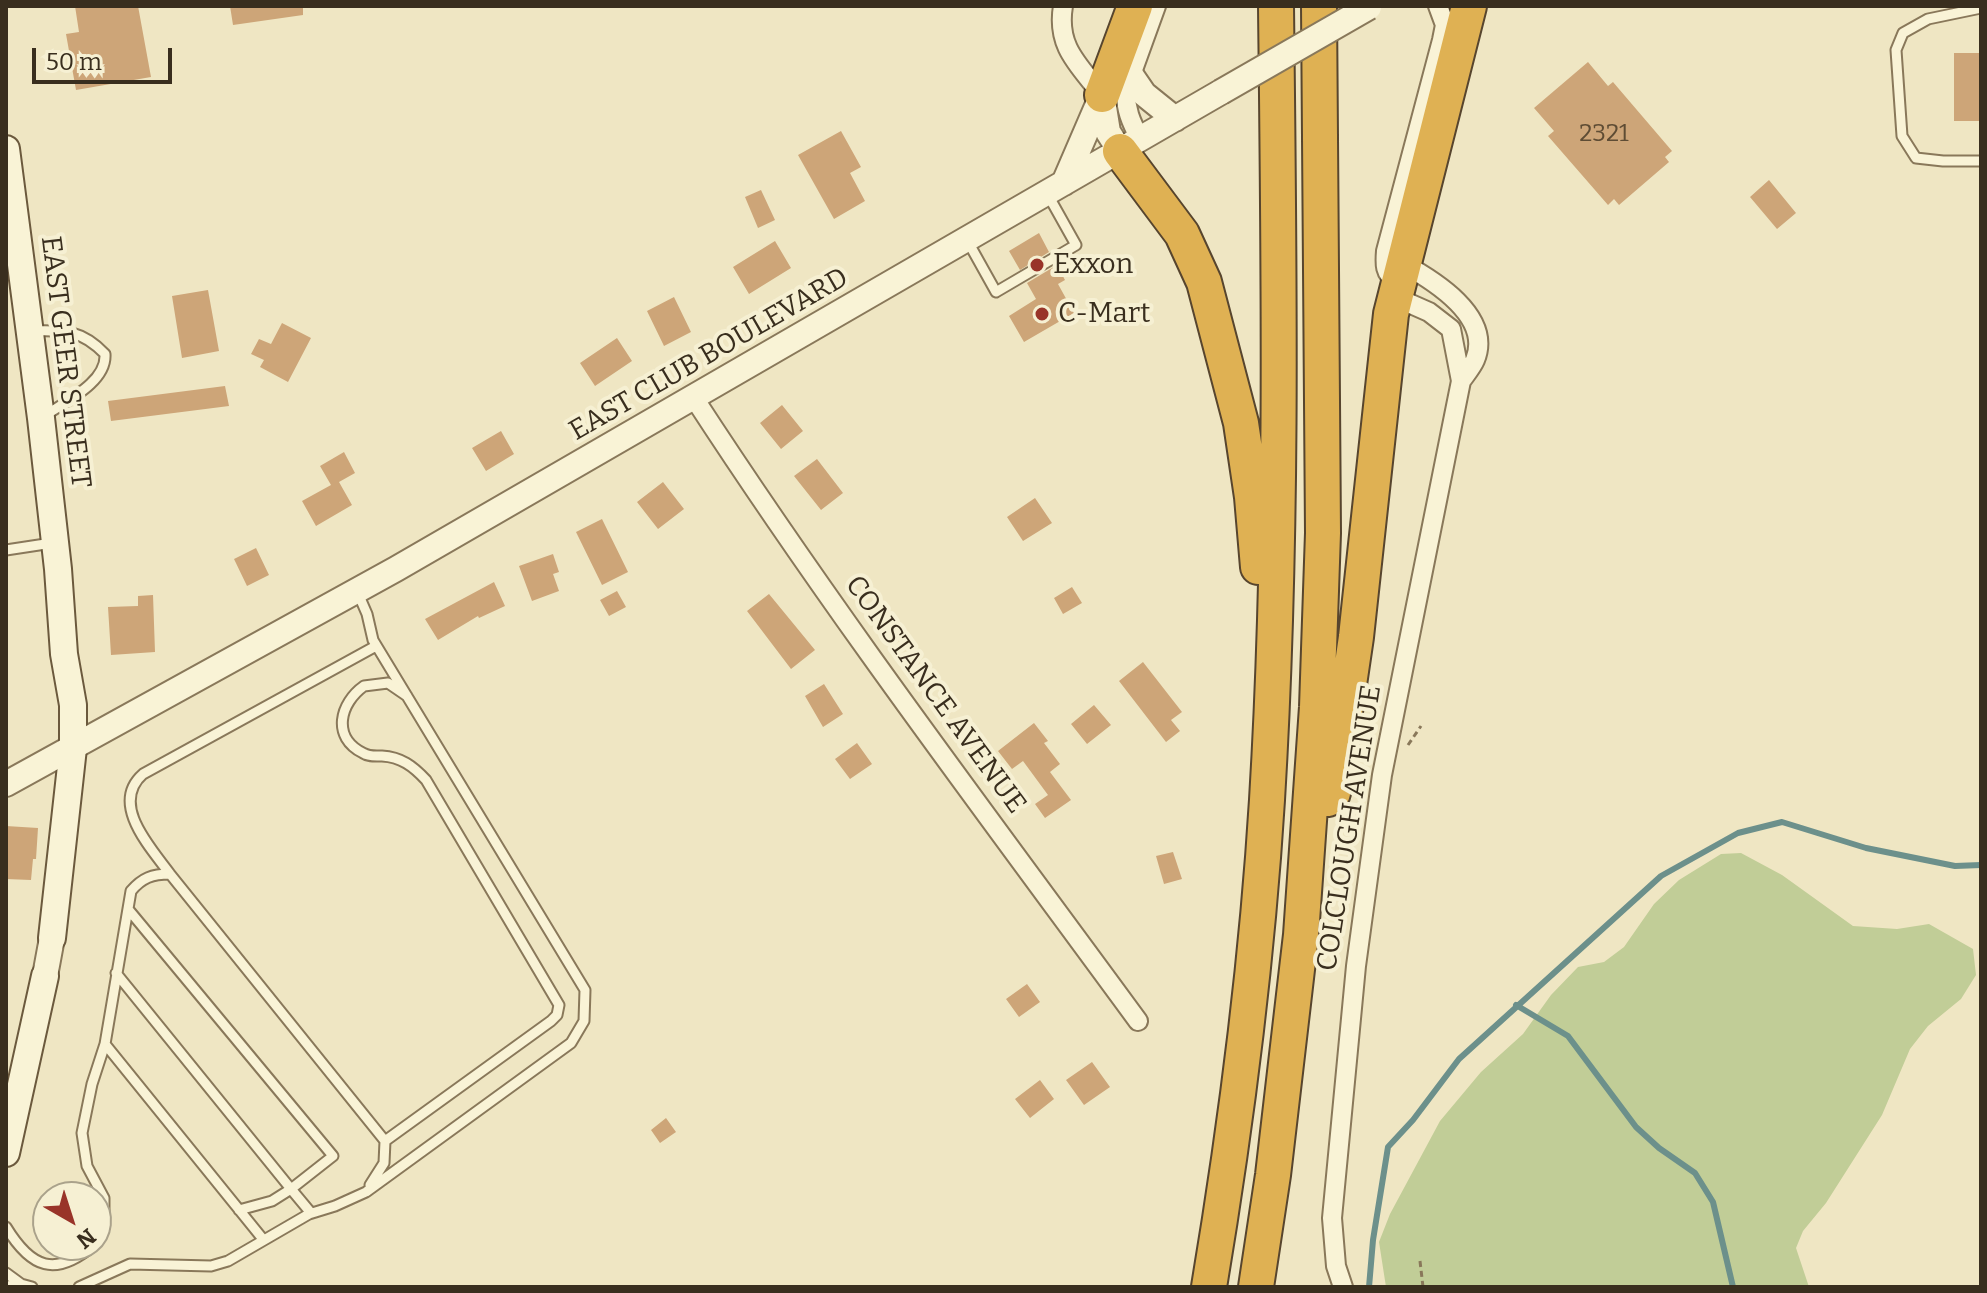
<!DOCTYPE html>
<style>
body{margin:0}
#map{position:relative;width:1987px;height:1293px;overflow:hidden;background:#efe6c3;font-family:Bitter,serif}
canvas{display:block}
.frame{position:absolute;inset:0;border:8px solid #392e1e;pointer-events:none}
.north{position:absolute;left:32px;top:1181px;width:80px;height:80px;box-sizing:border-box;background:#f6f0d3;border:2px solid #aaa28b;border-radius:50%;rotate:141deg;font-size:22px;font-weight:700;line-height:32px;text-align:center;color:#392e1e}
.north::after{content:'';display:block;margin:auto;width:28px;height:36px;background:#993429;clip-path:polygon(50% 0,100% 100%,50% 72%,0 100%)}
.scale{position:absolute;left:32px;top:48px;width:140px;height:36px;box-sizing:border-box;border:4px solid #392e1e;border-top:0;padding-left:10px;font-size:24px;line-height:28px;white-space:nowrap;color:#392e1e;-webkit-text-stroke:6px #f6f0d3;paint-order:stroke}
</style>
<div id="map">
<canvas width="1987" height="1293"></canvas>
<div class="frame"></div>
<div class="north">N</div>
<div class="scale">50 m</div>
</div>
<script>
const ctx = document.querySelector('canvas').getContext('2d');
ctx.lineJoin = 'round';
function paint(path, color) {
  ctx.fillStyle = color;
  ctx.fill(path, 'evenodd');
}
function trace(path, color, width, dash) {
  ctx.strokeStyle = color;
  ctx.lineWidth = width;
  ctx.lineCap = dash ? 'butt' : 'round';
  ctx.setLineDash(dash || []);
  ctx.stroke(path);
}
function write(font, color, halo, rows, align = 'center') {
  ctx.font = font + ' Bitter,serif';
  ctx.lineWidth = 8;
  ctx.setLineDash([]);
  ctx.textBaseline = 'middle';
  ctx.strokeStyle = halo;
  ctx.fillStyle = color;
  for (const [text, x, y, turn = 0] of rows) {
    ctx.save();
    ctx.translate(x, y);
    ctx.rotate((+turn || 0) * Math.PI / 180);
    ctx.textAlign = isNaN(turn) ? turn : align;
    if (halo) ctx.strokeText(text, 0, 0);
    ctx.fillText(text, 0, 0);
    ctx.restore();
  }
}
paint(new Path2D(`
 M1741,853l41,22 71,51 44,3 32,-5 44,25 3,26 -15,24 -33,27 -18,23 -28,66 -56,88 -23,28 -7,17 13,39h-423l-7,-45 11,-28 50,-93 41,-49 42,-38 28,-39 27,-28 26,-5 20,-15 30,-43 25,-24 42,-26z`), '#c1cd97');
trace(new Path2D(`
 M1516,1005l52,31 68,91 23,21 36,25 18,29 20,85
 M1369,1287l4,-47 15,-93 25,-27 46,-61 202,-183 77,-43 44,-11 84,26 89,18 26,-1`), '#6c908b', 6);
paint(new Path2D(`
 M75,6h63l13,71 -75,13 -10,-56 13,-2z
 M230,6h73v9l-70,10z
 M1954,53h27v68h-27z
 M1588,62l20,24 5,-4 59,69 -7,6 4,5 -50,43 -5,-6 -6,6 -60,-69 6,-5 -20,-23z
 M841,131l20,36 -11,6 15,28 -31,18 -36,-64z
 M1769,180l27,33 -19,16 -27,-32z
 M761,190l14,30 -17,8 -13,-31z
 M1039,233l10,19 -29,18 -11,-19z
 M775,241l16,27 -42,26 -16,-27z
 M1057,265l8,15 -7,4 16,29 -50,29 -15,-26 27,-17 -9,-16z
 M208,290l11,61 -37,7 -10,-62z
 M674,297l17,35 -27,14 -17,-35z
 M282,323l29,15 -23,44 -28,-15 4,-7 -13,-6 8,-15 12,5z
 M617,338l15,23 -37,25 -15,-23z
 M225,386l4,20 -118,15 -3,-20z
 M782,405l21,26 -22,18 -21,-26z
 M501,431l13,23 -28,17 -14,-23z
 M344,452l11,21 -16,9 13,23 -36,21 -14,-25 29,-16 -11,-19z
 M817,459l26,34 -22,17 -27,-34z
 M663,482l21,27 -26,20 -21,-27z
 M1035,498l17,25 -29,18 -16,-24z
 M602,519l26,53 -26,13 -26,-53z
 M256,548l13,27 -22,11 -13,-27z
 M553,554l6,18 -6,2 6,17 -27,10 -13,-35z
 M494,582l11,24 -26,12 -1,-2 -40,24 -13,-21z
 M1072,587l10,16 -19,11 -9,-16z
 M617,591l9,16 -17,9 -9,-16z
 M769,594l46,56 -24,19 -44,-58z
 M153,595l2,57 -44,3 -3,-48 30,-1v-10z
 M1143,662l39,50 -11,8 9,11 -14,11 -47,-61z
 M824,684l19,30 -20,13 -18,-31z
 M1094,705l17,20 -24,19 -16,-20z
 M1034,723l14,18 -4,2 16,21 -10,8 21,28 -26,18 -10,-14 13,-9 -25,-34 -11,8 -14,-18z
 M857,743l15,21 -22,15 -15,-20z
 M6,826l32,2 -2,31h-3l-2,21 -25,-1z
 M1173,852l9,27 -18,5 -8,-28z
 M1027,984l13,18 -21,15 -13,-18z
 M1092,1062l18,25 -26,18 -18,-25z
 M1040,1080l14,19 -24,19 -15,-19z
 M666,1118l10,14 -16,11 -9,-13z`), '#cda578');
const service = new Path2D(`
 M1981,8l-53,11 -25,14 -7,17 6,86 14,22 27,3h38
 M967,240l29,52 80,-47 -28,-50
 M33,331c32,-1 49,-1 72,23 2,28 -39,47 -59,61
 M6,550l46,-7
 M376,646l-233,128c-34,30 8,74 27,100l215,267 166,-120 6,-6 2,-10 -133,-225c-13,-14 -25,-23 -44,-24 -7,0 -13,1 -19,-3 -32,-16 -23,-50 1,-67l24,-3 19,13
 M128,909l205,247 -42,33 20,24
 M116,973l175,216 -19,12 -33,9
 M105,1044l157,194
 M370,1185l14,-22 1,-22
 M6,1227c25,41 49,51 88,18
 M96,1242l8,-14v-30l-17,-32 -5,-33 10,-49 13,-40 26,-153c11,-13 21,-17 39,-17
 M6,1273l15,11
 M6,1286l15,-2 11,3
 M79,1287l51,-23 81,2 17,-5 81,-47 26,-8 31,-14 205,-149 13,-22 1,-31 -212,-350 -6,-26 -10,-23`);
const minor = new Path2D(`
 M1063,6c-7,41 16,59 39,89
 M1140,139c-9,-17 -15,-30 -14,-50l30,-83
 M1397,281c-13,-6 -12,-18 -11,-30l56,-211 3,-15 -7,-19
 M1395,297l34,15 22,17 10,52
 M694,398c139,214 293,417 444,623
 M1343,1287l-7,-21 -4,-48 24,-252 26,-191 79,-394c5,-7 11,-14 14,-21 18,-44 -42,-80 -73,-97`);
const tertiary = new Path2D(`
 M1131,75l13,19 31,25
 M1102,95l6,37 12,19
 M1064,183l38,-88
 M6,784l390,-215 825,-477
 M45,976l7,-38`);
const secondary = new Path2D(`
 M6,149l35,269 17,151 6,85 9,51v43l-21,190
 M6,1153l39,-177`);
const motorway = new Path2D(`
 M1102,95l33,-89
 M1120,151l62,83 22,48 37,141 11,74 6,70
 M1328,799l5,-6 23,-156 35,-323 78,-308
 M1209,1287c27,-161 48,-324 58,-487 16,-264 12,-529 9,-794
 M1256,1287l17,-112 28,-240 16,-228 6,-174 -4,-527`);
trace(service, '#89785a', 13);
trace(minor, '#89785a', 22);
trace(tertiary, '#89785a', 28);
trace(secondary, '#6b593d', 30);
trace(motorway, '#57452e', 38);
trace(new Path2D(`
 M1408,745l13,-19
 M1420,1261l3,26`), '#89785a', 3, [6, 4]);
trace(service, '#f9f3d6', 9);
trace(minor, '#f9f3d6', 18);
trace(tertiary, '#f9f3d6', 24);
trace(secondary, '#f9f3d6', 26);
trace(motorway, '#dfb153', 34);
const tertiaryBridge = new Path2D(`
 M1221,92l148,-85`);
trace(tertiaryBridge, '#89785a', 28, []);
trace(tertiaryBridge, '#f9f3d6', 24);
for (const [x, y, r, color] of [
 [1037,265,8,"#993429"],
 [1042,314,8,"#993429"]
]) {
  const dot = new Path2D();
  dot.arc(x, y, r, 0, 2 * Math.PI);
  ctx.fillStyle = color;
  ctx.fill(dot);
  trace(dot, '#f6f0d3', 3);
}
write('24px', '#5e4c34', null, [
 ["2321",1604,134]
]);
write('28px', '#392e1e', '#f6f0d3', [
 ["Exxon",1053,265],
 ["C-Mart",1058,314]
], 'left');
write('28px', '#392e1e', '#f6f0d3', [
 ["EAST CLUB BOULEVARD",709,355,-30],
 ["EAST GEER STREET",65,362,83],
 ["CONSTANCE AVENUE",935,695,54],
 ["COLCLOUGH AVENUE",1350,828,-81]
]);
</script>
